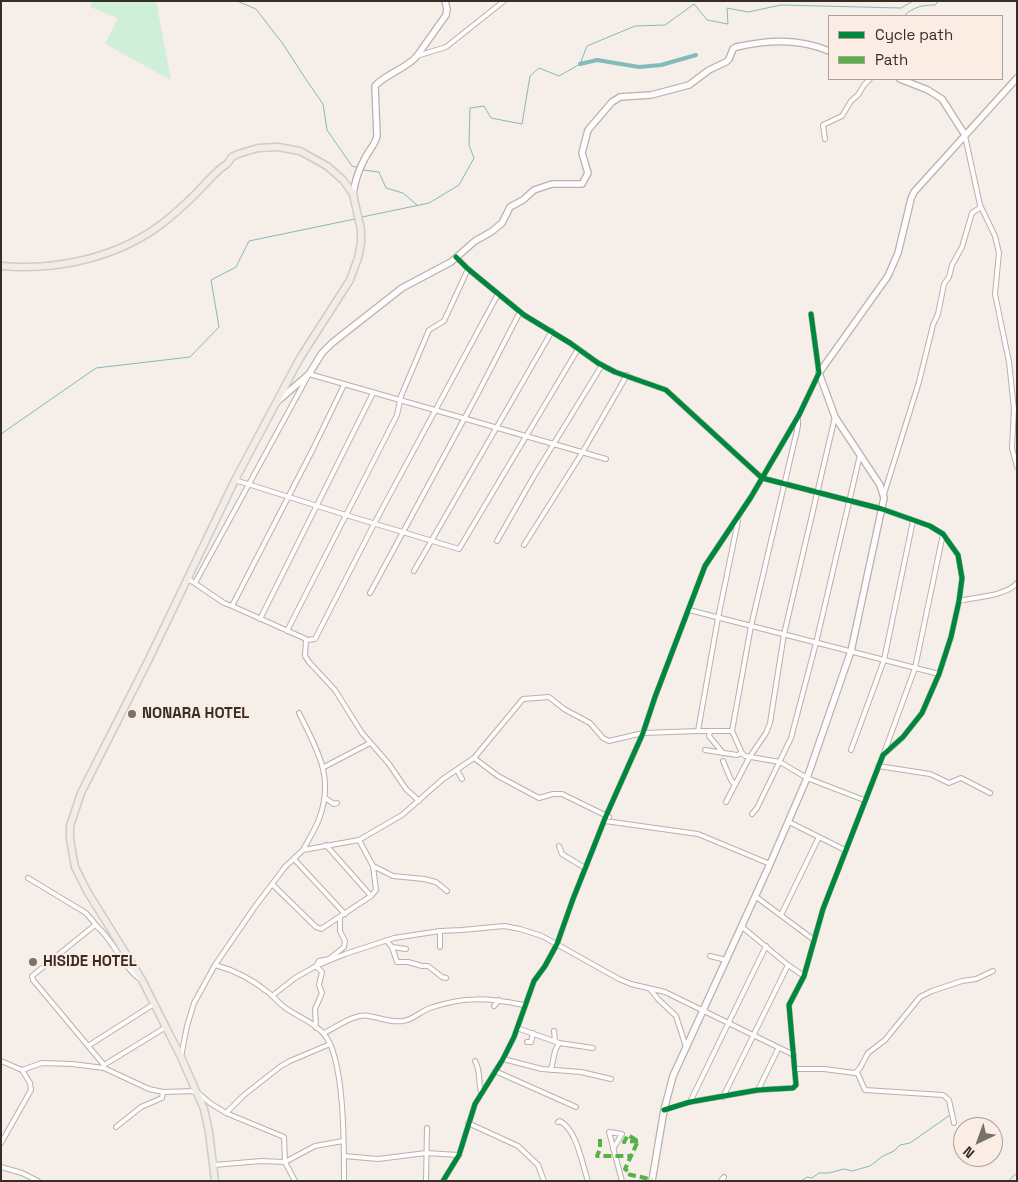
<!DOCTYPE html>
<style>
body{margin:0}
#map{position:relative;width:1018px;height:1182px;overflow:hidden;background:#f5eee9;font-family:"Space Grotesk",sans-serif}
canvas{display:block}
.frame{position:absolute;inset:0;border:2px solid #362d27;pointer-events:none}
.legend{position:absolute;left:828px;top:15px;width:175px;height:65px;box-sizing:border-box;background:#fbede3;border:1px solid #aca098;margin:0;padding:6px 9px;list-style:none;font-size:15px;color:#362d27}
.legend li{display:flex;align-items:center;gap:10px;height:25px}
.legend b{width:25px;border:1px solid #aca098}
.north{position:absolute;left:953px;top:1117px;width:50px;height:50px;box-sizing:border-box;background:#fbede3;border:1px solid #aca098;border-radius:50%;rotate:222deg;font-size:14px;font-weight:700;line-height:20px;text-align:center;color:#362d27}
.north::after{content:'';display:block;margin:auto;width:18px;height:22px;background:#79716b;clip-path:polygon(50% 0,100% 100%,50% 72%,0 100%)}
</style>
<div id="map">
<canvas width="1018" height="1182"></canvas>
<div class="frame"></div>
<ul class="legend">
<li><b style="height:6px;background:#00873e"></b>Cycle path</li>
<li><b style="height:6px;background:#56b245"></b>Path</li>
</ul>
<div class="north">N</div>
</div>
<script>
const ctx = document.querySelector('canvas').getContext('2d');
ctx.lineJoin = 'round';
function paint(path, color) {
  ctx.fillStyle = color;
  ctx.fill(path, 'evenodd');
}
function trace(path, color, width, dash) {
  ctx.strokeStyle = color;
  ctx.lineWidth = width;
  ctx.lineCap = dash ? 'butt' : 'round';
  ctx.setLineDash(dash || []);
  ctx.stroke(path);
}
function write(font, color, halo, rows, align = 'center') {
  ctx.font = font + ' "Space Grotesk",sans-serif';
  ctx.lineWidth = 5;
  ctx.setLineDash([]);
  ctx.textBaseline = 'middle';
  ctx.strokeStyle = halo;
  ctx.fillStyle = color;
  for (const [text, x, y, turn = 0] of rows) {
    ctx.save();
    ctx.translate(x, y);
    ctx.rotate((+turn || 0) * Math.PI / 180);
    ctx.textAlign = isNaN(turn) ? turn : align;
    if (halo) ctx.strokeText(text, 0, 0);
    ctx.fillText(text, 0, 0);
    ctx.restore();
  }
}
paint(new Path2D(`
 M92,1h64l15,79 -66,-36 13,-26 -28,-11z`), '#d0efd8');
trace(new Path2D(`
 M237,1l19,8 27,35 20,31 20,29 4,26 25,36 7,2
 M904,16c9,-9 18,-11 31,-11l4,-4
 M363,170l16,2 7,16 17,5 14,12
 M362,217l67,-14 30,-18 15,-27 -5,-13 1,-37 14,-2 7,12 31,6 8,-48 9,-8 20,8 21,-12 7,-18 48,-20 30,-1 29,-21 13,16 21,4 -1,-16 21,4 33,-7 120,3 12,-7
 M1,434l95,-66 94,-11 29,-30 -8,-47 25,-13 13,-26 106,-22
 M801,1181l6,-4 5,1 7,-5h10l15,-4 8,2 18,-5 13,-10 11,-5 6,-6 10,-2 40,-28
 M1008,1181l9,-8`), '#83baba', 1);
trace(new Path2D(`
 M580,64l17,-4 42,7 22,-2 35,-10`), '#83baba', 4);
const street = new Path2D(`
 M417,56l29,-9 58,-46
 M965,136l15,69 15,31 4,17 -4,41 14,68 5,47 -2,39 5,19
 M825,139l-2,-14 19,-9 9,-15 7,-6 6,-10 6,-6
 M456,257l12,12 56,46 46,28 28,20 17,9 51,18 96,88 120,31 48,17 13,8 15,21 4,23 -3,23 -8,36 -12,37 -17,39 -19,24 -20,18 -60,154 -19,67 -15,29 7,80 -3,3 -35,2 -68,12 -26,8
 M798,417v9l-47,200 -19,105 10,22 3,3 35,6 27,16 57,22
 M235,480l111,35 113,34 119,-200
 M884,494l35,-112 14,-57 5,-11 6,-30 5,-7 3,-12 10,-18 10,-34 9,-6
 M497,541l37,-65 68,-111
 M524,545l58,-92 45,-78
 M414,571l138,-240
 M187,578l37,25 8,3 80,-155 32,-66
 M195,583l114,-209 297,85
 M370,593l106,-196 44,-85
 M959,601c17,-4 47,-5 58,-18
 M232,606l74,33 -1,17 4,6 26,28 27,43 27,31 17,25 13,12
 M689,610l250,64
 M260,619l113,-226
 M287,631l110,-216 4,-19 28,-66 15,-9 24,-52
 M307,640l8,-1 59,-115 124,-230
 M299,713c18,37 36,64 20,106 -4,11 -11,21 -16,31
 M698,731l20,-113 20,-97
 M710,731l-1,5 14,17
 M705,750l32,5 5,-2
 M851,750l33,-90 29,-139
 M884,753l31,-85 28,-134
 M474,758l24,18 41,22 14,-4h9l47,23
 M723,761l8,19 3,4
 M878,766l52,8 19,9 12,-5 29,15
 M324,767l46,-24
 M457,770l5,9
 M325,798l9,6 3,-1
 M726,802l23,-44 17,-25 4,-10 14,-89 51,-217
 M752,814l5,-6 34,-70 25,-95 44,-188
 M605,821l93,13 72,30
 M789,822l56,28
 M326,845l45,51
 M559,846l3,8 23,14
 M294,859l51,55
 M373,866l20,10 31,3 12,3 11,9
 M28,878l58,35 11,13
 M272,884l44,43 5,2 50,-33 5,-6 -3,-24 -14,-26
 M755,896l59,44
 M781,915l38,-78
 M741,926l47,39 16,11
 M440,931v16
 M387,941l5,6 14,2
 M392,947l5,15h11l14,4h6l14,11 4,1
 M710,956l16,4
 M215,965c19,5 38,15 54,28 5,4 9,9 14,13 12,10 30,15 41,28 21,24 20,114 20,147
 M650,989l8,10 18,17 10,31
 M272,996l23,-18 21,-12 29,-12 49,-16 46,-7 22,-1 42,-4 16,3 22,7 77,43 12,5 34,8 129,63
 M494,1006l5,-6
 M316,1028l-1,-19 7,-16 -3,-8 3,-13 -6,-6 3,-5 10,-2 15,-12 1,-6 -5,-10v-14
 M517,1028l42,15 34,5
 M554,1031l1,10
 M324,1033c13,-6 30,-20 45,-17 12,2 22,7 34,5 10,-1 18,-10 27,-13 35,-12 59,-10 94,-3
 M527,1042h4l2,-9
 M88,1046l66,-42
 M181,1057l6,-31 7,-23 21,-38 39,-57 31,-41 18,-17 56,-10 43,-25 41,-36 31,-21 49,-59 26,-2 15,12 26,14 13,15 6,3 34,-8 55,-2h34
 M503,1059l39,10 39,3 30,7
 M1,1061l21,9 20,-7 30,1 32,4 45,21 14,3 33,-1 14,12 16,10 58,24 1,25 10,19
 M475,1061c6,10 3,20 6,31
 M104,1065l62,-38
 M104,1068v-3l-71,-85 -1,-4 63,-51c17,12 28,43 45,54
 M795,1069h29l31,4 5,-5 8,-15 17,-13 35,-43 12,-6 30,-10 14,-2 17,-8
 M551,1070l4,-19 4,-8
 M495,1071l81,36
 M857,1072l8,18 78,5 6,5 5,23
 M758,1090l20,-41
 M723,1097l65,-132
 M690,1102l76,-156
 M226,1113l18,-18 37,-29 9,-5 40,-17
 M558,1122l2,-1c17,9 22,43 28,60
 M468,1123l50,23 20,19 6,16
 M116,1127l25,-20 21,-9 1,-6
 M1,1143l30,-53 -1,-7 -8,-13
 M613,1149l9,-15 -13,-2 13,49
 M344,1156l34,3 48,-6 33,2
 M214,1165l47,-4 24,1 30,-16 28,-5
 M1,1167l21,6 16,8
 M426,1181l1,-53
 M443,1181l16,-26 16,-51 28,-45 11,-22 20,-56 11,-15 12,-22 16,-45 33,-83 37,-83 12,-36 50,-131 46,-69 48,-82 20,-42 -8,-59
 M721,1181l3,-4`);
const secondary = new Path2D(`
 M900,79l28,11 14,9 23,36
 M353,194c2,-13 6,-25 12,-36 4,-8 10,-13 12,-22l-2,-50c12,-13 31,-17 42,-30l29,-41 1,-6 -2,-8
 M278,401l31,-27 13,-21 10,-10 70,-55 49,-26 24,-21 16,-9 11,-9 8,-16 13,-7 11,-10 18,-6h30l6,-11 -6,-20 6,-23 24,-28 8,-5 31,-2 38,-10 20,-15 17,-8 3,-3 4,-10 3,-2c32,-7 62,-9 93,4
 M652,1181l12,-71 9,-34 97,-212 37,-86 44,-127 33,-153 -4,-13 -45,-68 -16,-44 69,-97 10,-23 13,-54 3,-7 103,-114`);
const primary = new Path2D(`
 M1,266c58,5 121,-9 167,-47 12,-10 25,-22 36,-34 7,-7 14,-16 23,-21l5,-7 6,-3 20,-6 20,-1 22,4 27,15 16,14 10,14 8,36v13l-3,15 -8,22 -50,78 -65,122 -87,181 -67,132 -11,33v13l5,28 12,24 54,87 40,79 15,34 8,18 5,23 6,49`);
trace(street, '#b8b1ac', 6);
trace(secondary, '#b8b1ac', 8);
trace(primary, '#cfcbc8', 9);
trace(street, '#fefcfc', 4);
trace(secondary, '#fefcfc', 5.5);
trace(primary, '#f2ece7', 6);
trace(new Path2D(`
 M600,1139v10l-3,7h33
 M638,1141l-14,1 4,-7 10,6 -13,28 4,3 -1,2c6,2 16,3 24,6`), '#56b245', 4, [8, 4]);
trace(new Path2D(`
 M456,257l12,12 56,46 46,28 28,20 17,9 51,18 96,88 120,31 48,17 13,8 15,21 4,23 -3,23 -8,36 -12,37 -17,39 -19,24 -20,18 -60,154 -19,67 -15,29 7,80 -3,3 -35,2 -68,12 -26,8
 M443,1181l16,-26 16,-51 28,-45 11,-22 20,-56 11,-15 12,-22 16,-45 33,-83 37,-83 12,-36 50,-131 46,-69 48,-82 20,-42 -8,-59`), '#00873e', 5);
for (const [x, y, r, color] of [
 [132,714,5,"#79716b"],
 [33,962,5,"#79716b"]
]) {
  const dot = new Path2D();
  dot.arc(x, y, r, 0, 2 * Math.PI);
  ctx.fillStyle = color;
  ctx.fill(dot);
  trace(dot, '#fbede3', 2);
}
write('bold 15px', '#362d27', '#fbede3', [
 ["NONARA HOTEL",142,714],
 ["HISIDE HOTEL",43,962]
], 'left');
</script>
